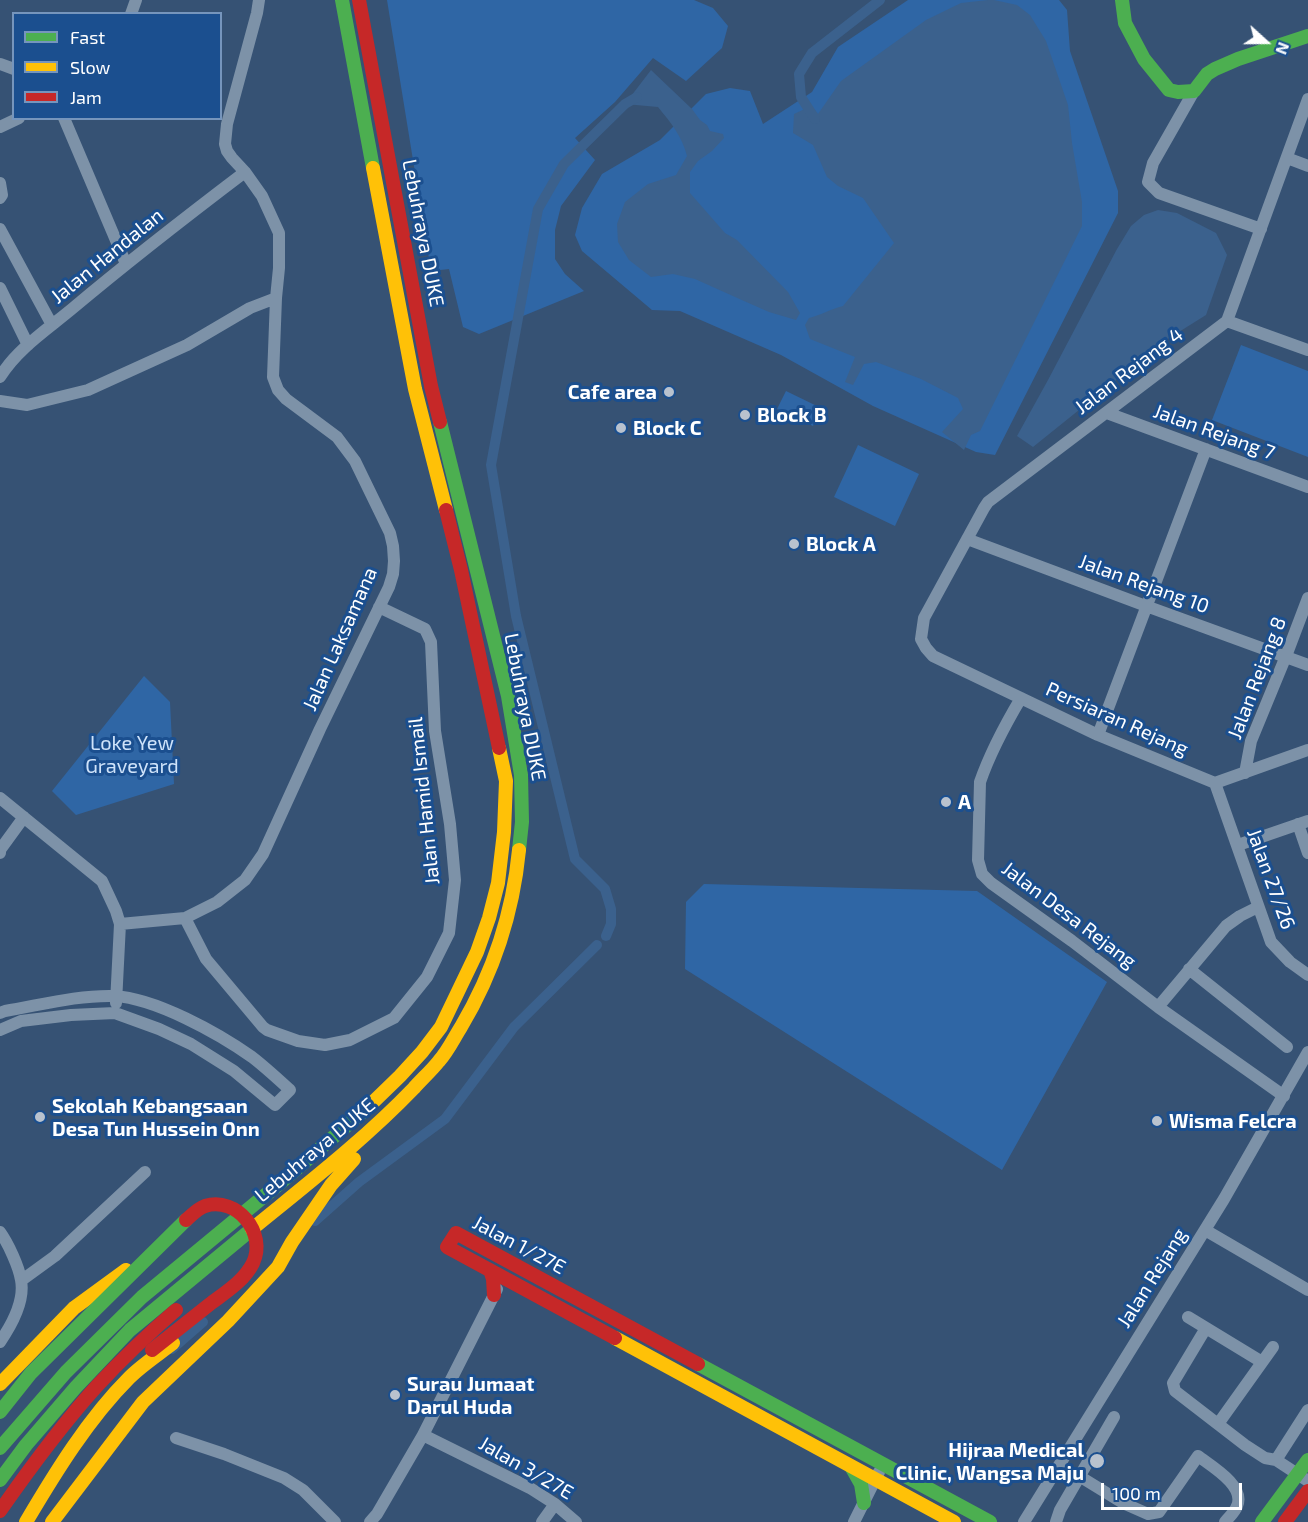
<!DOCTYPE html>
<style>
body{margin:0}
#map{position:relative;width:1308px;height:1522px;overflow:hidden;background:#365274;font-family:"Exo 2",sans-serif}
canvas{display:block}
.legend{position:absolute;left:12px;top:12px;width:210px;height:108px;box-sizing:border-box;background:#1b4f8f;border:2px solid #7695bc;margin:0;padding:8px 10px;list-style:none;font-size:18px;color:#fff}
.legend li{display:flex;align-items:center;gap:12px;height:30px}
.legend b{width:30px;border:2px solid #7695bc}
.north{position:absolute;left:1236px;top:12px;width:60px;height:60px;-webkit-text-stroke:4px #1b4f8f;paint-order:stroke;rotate:111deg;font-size:16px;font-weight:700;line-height:24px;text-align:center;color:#fff}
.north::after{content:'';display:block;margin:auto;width:21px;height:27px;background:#fff;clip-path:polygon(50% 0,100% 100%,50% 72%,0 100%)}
.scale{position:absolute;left:1101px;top:1483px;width:141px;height:27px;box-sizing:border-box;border:3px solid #fff;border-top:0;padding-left:8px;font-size:18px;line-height:21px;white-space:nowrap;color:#fff;-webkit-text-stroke:4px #1b4f8f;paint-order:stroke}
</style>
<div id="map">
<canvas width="1308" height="1522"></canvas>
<ul class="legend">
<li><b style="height:8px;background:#4caf50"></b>Fast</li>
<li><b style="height:8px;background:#ffc107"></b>Slow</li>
<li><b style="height:8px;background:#c62828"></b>Jam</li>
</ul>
<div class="north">N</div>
<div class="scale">100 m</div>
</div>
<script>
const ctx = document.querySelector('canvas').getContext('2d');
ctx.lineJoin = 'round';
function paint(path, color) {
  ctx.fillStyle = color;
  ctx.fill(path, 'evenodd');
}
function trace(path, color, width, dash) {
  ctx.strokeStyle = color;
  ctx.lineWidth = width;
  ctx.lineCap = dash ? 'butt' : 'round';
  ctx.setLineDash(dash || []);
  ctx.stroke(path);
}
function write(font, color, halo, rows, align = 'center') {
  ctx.font = font + ' "Exo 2",sans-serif';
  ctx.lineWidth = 6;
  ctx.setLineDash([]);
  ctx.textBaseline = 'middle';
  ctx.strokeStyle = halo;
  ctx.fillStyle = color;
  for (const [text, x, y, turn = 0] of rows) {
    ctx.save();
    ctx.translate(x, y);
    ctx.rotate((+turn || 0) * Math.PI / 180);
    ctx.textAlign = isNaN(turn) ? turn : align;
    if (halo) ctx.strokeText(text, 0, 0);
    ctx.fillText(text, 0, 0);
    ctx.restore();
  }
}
paint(new Path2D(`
 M387,0h307l19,8 15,18 -6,22 -36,33 -33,-23 -38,44 -40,36 20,22 -34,46 -6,24v29l10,15 19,17 -105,43 -16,-7 -14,-58 -18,2z
 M908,0h151l8,10 3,41 48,140v22l-123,242 -19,-3 -103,-46 -92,-51 -101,-44 -28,-1 -70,-59 -7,-16 7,-27 20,-34 58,-34 46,-46 24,-6 20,3 13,33 49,-32 26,-45z
 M1241,345l67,26v86l-96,-37z
 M786,391l35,17 -8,18 -36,-17z
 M858,445l61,29 -24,52 -61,-29z
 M144,676l26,26 4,82 -98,31 -24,-24z
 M704,884l273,7 130,91 -105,188 -317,-201 1,-67z`), '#2f66a5');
paint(new Path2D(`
 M988,0h6l23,5 13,10 16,26 22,64 4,38 10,59v24l-102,205 -9,4 -7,15 -22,-18 21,-23 -5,-11 -37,-19 -45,-17 -12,2 -11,21 -8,-3 10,-25 -45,-18 -5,-14 4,-7c12,-3 22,-9 34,-12l51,-63 -31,-45 -25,-12 -11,-9 -14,-32 -20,-12 1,-19 17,-8 7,8 23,-33 85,-61 35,-17z
 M651,70l41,39 8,11 7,5 3,6 13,3 1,4 -12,13 -14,10 -8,11v21l35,40 12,7 51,52 12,21 -4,7 -27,-8 -25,-11 -49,-22 -22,-5 -22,3 -22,-17 -11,-18 -1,-18 8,-22 23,-18 28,-9 11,-19c-5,-20 -16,-33 -29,-49l-33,-3z
 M1158,210l19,3 39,20 11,22 -21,60 -40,25 -133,107 -16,-11 31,-56 69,-131 14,-23 13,-11z`), '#3b618d');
trace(new Path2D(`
 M815,119l-14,-22 -2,-23 13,-21 68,-53
 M606,936l5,-12v-15l-6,-20 -30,-30 -59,-243 -25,-151 47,-256 26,-45 61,-60 12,-7
 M315,1221l44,-39 86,-63 69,-92 83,-82
 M172,1349l31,-27`), '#3b618d', 10);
trace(new Path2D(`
 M131,14l5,-14
 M0,64l14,5
 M1194,91l-41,72 -5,19 11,11 102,36
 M1308,99l-81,222 -239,181 -4,6 -60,110 -3,21 5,9 7,8 165,79 117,48 93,-33
 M64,118l62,146
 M0,127l19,-9
 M1287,158l21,8
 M0,183l2,12 -2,3
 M0,229l52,96
 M0,288l28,57
 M1227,321l81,29
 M0,377c17,-28 48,-48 73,-69 56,-47 114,-92 172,-136
 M0,401l27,4 61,-15 99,-45 63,-37 26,-10
 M1107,413l201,74
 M967,539l179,67 162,59
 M1021,698c-16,27 -31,55 -41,84l-2,78 4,14 9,9 81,58 86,66 126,89
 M1098,735l108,-286
 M1245,773l6,-32 35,-85 22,-58
 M1215,783l56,159 19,20 18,13
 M0,798l102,83 14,30 4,13 -4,79
 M1298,824l10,29
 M1238,845l70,-24
 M0,853v-3l24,-33
 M185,918l21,41 57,68 4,3 31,11 27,4 25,-5 44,-22 33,-41 22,-44 6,-53 -5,-56 -15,-93 -4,-89 -6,-13 -46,-22
 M120,924l65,-6 32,-16 28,-22 18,-26 57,-125 69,-142 4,-13 1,-13 -1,-15 -3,-13 -35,-72 -18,-24 -51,-38 -8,-9 -5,-13 3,-79 3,-30v-35l-17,-37 -17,-24 -13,-14 -5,-7 -2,-7 2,-20 30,-111 2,-13
 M1189,969l98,78
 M1158,1007l68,-81 14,-10 18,-9
 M0,1013l5,-2c36,-6 72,-16 109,-15 41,2 104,37 138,61 13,10 26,22 38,33l-15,15 -41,-34 -43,-27 -32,-15 -44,-16 -44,2 -50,6 -21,9
 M1205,1230l103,60
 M0,1232c8,11 19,35 21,48 4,21 -10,46 -21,62
 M22,1280l33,-24 90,-84
 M1188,1317l74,45
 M1206,1328l-33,55 2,8 70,54 20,13 11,2 32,21
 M1218,1424l55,-77
 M423,1435l107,53 25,16 21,18
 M176,1438l48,16 60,24 19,12 32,32
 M1276,1460l32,-50
 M1079,1476l44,27 25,11 11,-2 39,-56c13,10 48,30 39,50 -2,6 -8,11 -12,16
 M370,1522l7,-8 46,-79 74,-146
 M542,1522l13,-18
 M854,1522l25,-50
 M1024,1522l200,-323 84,-147
 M1056,1522l4,-12 54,-93`), '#7d92a8', 12);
trace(new Path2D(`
 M342,0l31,168
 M1122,0l3,23 19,36 25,31 9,2 16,-1 13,-17 8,-5 23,-10 70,-23
 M440,422l68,274 13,79 1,47 -3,28
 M698,1364l292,158
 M0,1448l66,-76 76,-75 138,-114 86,-74
 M852,1468l9,16 3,19
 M0,1480l26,-35 50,-58 54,-57 122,-101
 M1262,1522l46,-62`), '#4caf50', 14);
trace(new Path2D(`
 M373,168l42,221 31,121
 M366,1109l34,-33 22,-24 19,-25 36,-75 12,-34 9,-35 6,-51 2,-51 -7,-33
 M252,1229c55,-45 112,-89 162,-141 8,-9 17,-17 25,-27 9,-10 15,-23 22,-34 32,-54 52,-115 58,-177
 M615,1338l339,184
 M0,1384l74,-76 52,-38
 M26,1522c29,-49 62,-103 103,-144 13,-13 30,-24 44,-35
 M52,1522l91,-120 85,-81 50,-54 14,-25 39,-57 23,-26`), '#ffc107', 14);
trace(new Path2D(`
 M359,0l72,386 9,36
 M446,510l15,60 38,178
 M490,1270l3,9 1,16
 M615,1338l-168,-91 9,-14 242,131
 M0,1511c30,-43 61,-85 96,-124 25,-27 52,-53 80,-77
 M1285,1522l23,-31`), '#c62828', 14);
trace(new Path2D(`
 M0,1412l31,-39 155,-153`), '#4caf50', 14);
trace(new Path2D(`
 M152,1350c19,-15 39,-31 58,-46 16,-12 34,-23 43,-41 14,-30 -16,-67 -48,-57 -8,3 -13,9 -19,14`), '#c62828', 14);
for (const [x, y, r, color] of [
 [669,392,6,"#b9c2ce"],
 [745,415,6,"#b9c2ce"],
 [621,428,6,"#b9c2ce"],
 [794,544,6,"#b9c2ce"],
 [946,802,6,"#b9c2ce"],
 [40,1117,6,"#b9c2ce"],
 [1157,1121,6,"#b9c2ce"],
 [395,1395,6,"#b9c2ce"],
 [1097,1461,8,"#b9c2ce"]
]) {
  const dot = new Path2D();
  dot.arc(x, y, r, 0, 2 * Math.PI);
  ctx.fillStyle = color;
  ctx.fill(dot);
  trace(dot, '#1b4f8f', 2);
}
write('20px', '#fff', '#1b4f8f', [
 ["Lebuhraya DUKE",423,233,79],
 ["Jalan Handalan",107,256,-39],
 ["Jalan Rejang 4",1129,371,-37],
 ["Jalan Rejang 7",1214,432,20],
 ["Jalan Rejang 10",1144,584,20],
 ["Jalan Laksamana",340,639,-66],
 ["Jalan Rejang 8",1257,678,-69],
 ["Lebuhraya DUKE",525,707,79],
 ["Persiaran Rejang",1117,719,24],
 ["Jalan Hamid Ismail",424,801,-96],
 ["Jalan 27/26",1271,879,70],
 ["Jalan Desa Rejang",1069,915,37],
 ["Lebuhraya DUKE",315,1150,-40],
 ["Jalan 1/27E",519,1245,28],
 ["Jalan Rejang",1152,1278,-58],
 ["Jalan 3/27E",526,1468,30]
]);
write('bold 20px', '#fff', '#1b4f8f', [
 ["Cafe area",657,392,"right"],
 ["Block B",757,415],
 ["Block C",633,428],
 ["Block A",806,544],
 ["A",958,802],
 ["Sekolah Kebangsaan",52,1106],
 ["Desa Tun Hussein Onn",52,1129],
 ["Wisma Felcra",1169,1121],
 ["Surau Jumaat",407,1384],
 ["Darul Huda",407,1407],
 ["Hijraa Medical",1084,1450,"right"],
 ["Clinic, Wangsa Maju",1084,1473,"right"]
], 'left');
write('20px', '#cfe3fa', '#1b4f8f', [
 ["Loke Yew",132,743],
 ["Graveyard",132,766]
]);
</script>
